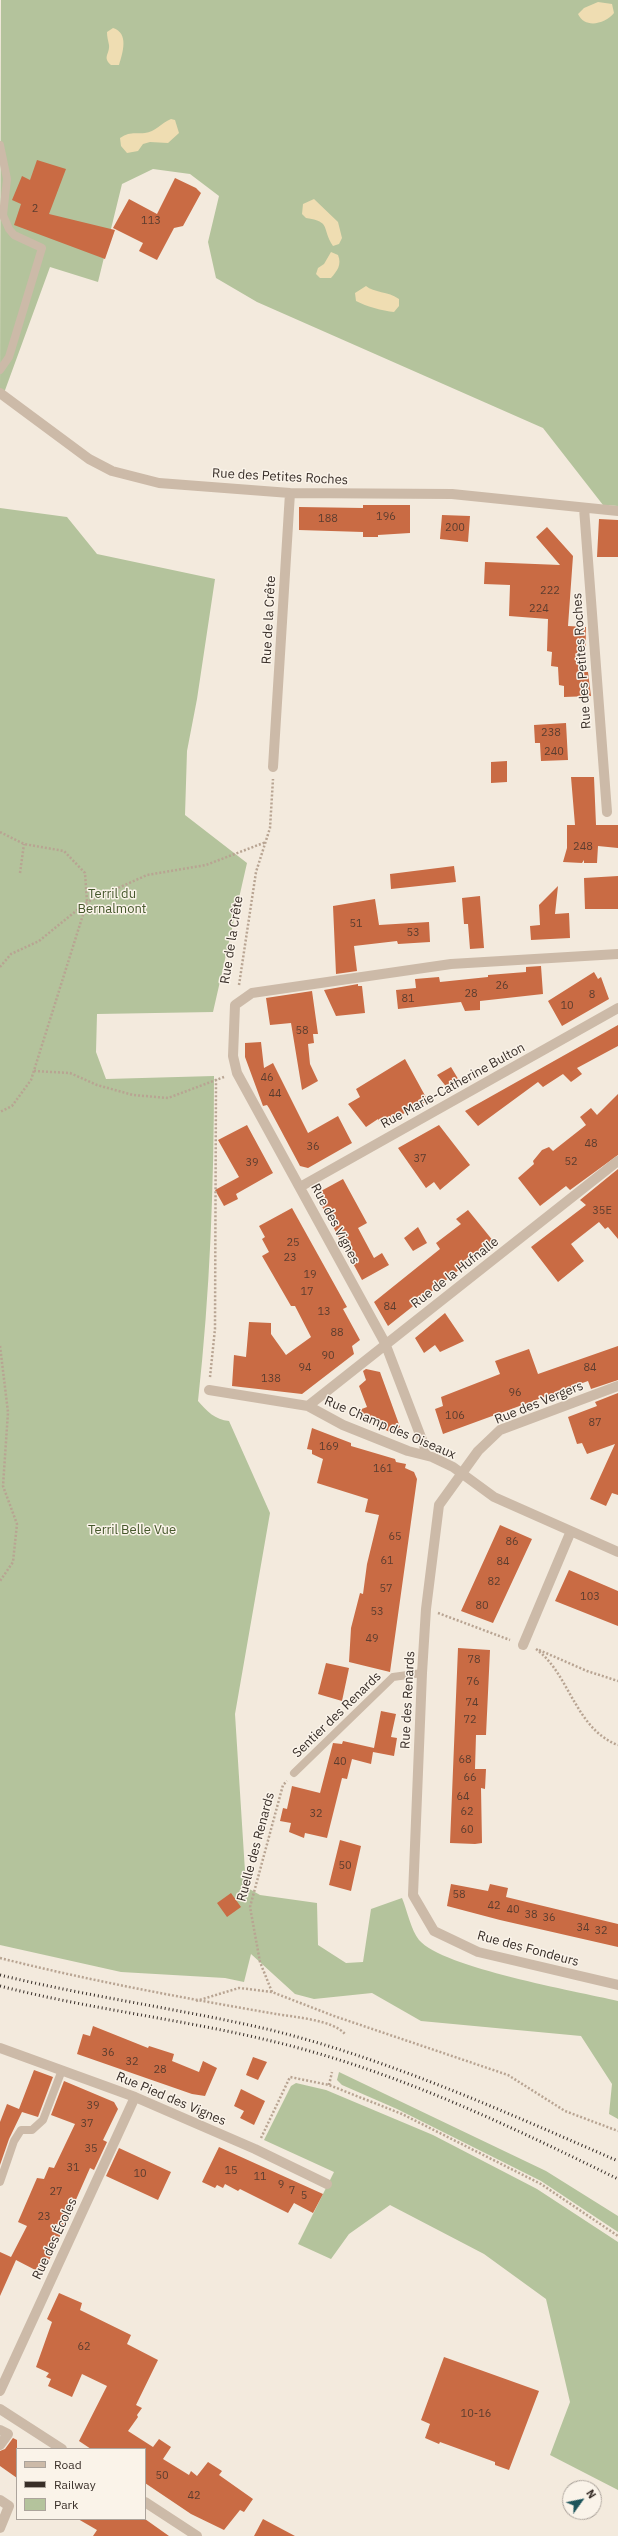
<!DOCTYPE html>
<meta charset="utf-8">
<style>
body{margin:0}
#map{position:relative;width:618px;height:2536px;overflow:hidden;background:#f3eadd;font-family:"IBM Plex Sans",sans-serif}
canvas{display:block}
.legend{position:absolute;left:16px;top:2448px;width:130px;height:72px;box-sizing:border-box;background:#faf3e9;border:1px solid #aca49c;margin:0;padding:5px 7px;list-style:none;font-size:12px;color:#382e28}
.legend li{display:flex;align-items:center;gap:8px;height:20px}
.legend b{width:20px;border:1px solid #aca49c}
.north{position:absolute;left:562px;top:2480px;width:40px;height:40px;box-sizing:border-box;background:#faf3e9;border:1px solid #aca49c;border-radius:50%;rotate:57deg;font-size:11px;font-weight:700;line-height:16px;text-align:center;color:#382e28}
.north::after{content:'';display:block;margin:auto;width:14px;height:18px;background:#1c545b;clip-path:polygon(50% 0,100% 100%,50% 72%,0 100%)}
</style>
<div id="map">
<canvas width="618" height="2536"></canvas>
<ul class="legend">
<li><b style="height:5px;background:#ccbaa8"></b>Road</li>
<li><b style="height:5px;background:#382e28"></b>Railway</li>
<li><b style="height:11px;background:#b4c39c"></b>Park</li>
</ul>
<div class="north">N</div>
</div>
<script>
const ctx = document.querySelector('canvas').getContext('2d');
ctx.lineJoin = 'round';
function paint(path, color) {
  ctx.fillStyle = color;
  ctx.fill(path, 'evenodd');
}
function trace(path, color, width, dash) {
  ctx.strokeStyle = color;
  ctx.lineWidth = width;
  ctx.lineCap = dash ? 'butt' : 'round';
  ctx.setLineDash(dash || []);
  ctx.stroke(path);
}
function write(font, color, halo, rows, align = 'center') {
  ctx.font = font + ' "IBM Plex Sans",sans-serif';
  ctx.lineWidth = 3;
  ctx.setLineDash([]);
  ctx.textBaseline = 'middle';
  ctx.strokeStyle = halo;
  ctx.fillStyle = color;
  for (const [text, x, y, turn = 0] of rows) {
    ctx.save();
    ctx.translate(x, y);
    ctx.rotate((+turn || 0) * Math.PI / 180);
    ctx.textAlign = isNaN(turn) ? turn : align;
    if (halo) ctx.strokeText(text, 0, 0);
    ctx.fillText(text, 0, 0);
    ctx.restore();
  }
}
paint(new Path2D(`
 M1,0h617v506l-15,-1 -60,-77 -286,-126 -41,-24 -8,-36 11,-46 -29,-22 -37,-5 -31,15 -24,98 -48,-15 -46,126 -4,-3z
 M0,508l67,9 30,37 118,25 -18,120 -10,52 -2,64 62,48 -34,149 -116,2 -1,38 10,27 108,-3c0,109 -4,217 -16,325 9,10 17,19 31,20l41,92 -35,201 11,173 14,8 57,8 1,42 28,18 17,-1 8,-53 31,-11c5,12 9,32 17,42 24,28 157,51 199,61v118l-9,-5 3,-30 -31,-48 -160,-15 -49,-28 -58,6 -19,-5 -44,-40 -7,28 -19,-4 -104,-6 -121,-27z
 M339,2072l207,99 72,45v16l-77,-51 -144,-72 -55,-24 -5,-5z
 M296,2083l30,7 107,45 104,54 81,53v248l-68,-35 20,-53 -24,-103 -62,-45 -94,-49 -41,29 -18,25 -33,-15 36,-72 -70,-32 27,-54z`), '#b4c39c');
paint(new Path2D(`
 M598,2l14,2 2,9c-9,11 -29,16 -36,1l6,-6z
 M113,28c16,5 10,24 6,37h-8c-9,-8 -1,-11 -2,-20 -1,-5 -2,-8 -2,-13z
 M171,119l4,1 4,13 -11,10 -18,-1 -7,2 -5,7 -11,2 -6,-7 -1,-8c10,-7 15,-4 25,-5 10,-1 16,-10 26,-14z
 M314,199l24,23 4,16 -3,6 -6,2c-12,-18 -1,-24 -27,-28l-4,-4 1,-10z
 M331,252l7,3c4,10 -1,16 -7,23h-11l-4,-4 2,-6 6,-4z
 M366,286c8,7 22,5 33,13v7l-5,6c-11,-1 -29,-6 -38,-11l-1,-8z`), '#efddb2');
paint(new Path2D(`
 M37,160l29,9 -17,45 66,16 -10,29 -91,-34 7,-21 -9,-4 10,-24 8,4z
 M175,178l21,10 5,5 -18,33 -9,2 -17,32 -18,-9 4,-8 -30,-15 16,-29 28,15z
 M363,505h47v28l-32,2v2h-15v-5l-64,-2v-23l64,1z
 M442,515l28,1 -2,26 -28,-3z
 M599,519l19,1v37h-21z
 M547,527l26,29 -5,70 18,1 -1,45h3l3,24 -27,1v-11l-5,-1 -1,-18 -7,-1 1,-14 -5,-1 1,-32 -39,-3 1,-31 -26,-1 1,-22 75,3 -24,-28z
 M566,723l2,37 -27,1 -1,-18h-5l-1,-18z
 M507,761v21l-16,1v-21z
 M571,777h23l2,48h22v23l-20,-2 -1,17h-13v-3l-2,3 -19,-1 4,-14v-23h8z
 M454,866l2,16 -65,7 -1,-15z
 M618,876v33h-33l-1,-31z
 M558,886l-3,28 14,-1 1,25 -39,2 -1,-14 10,-1 -1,-20z
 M480,896l4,52 -14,1 -2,-25h-4l-2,-26z
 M375,899l4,26 50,-3 1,20 -32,2 -1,-3 -43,5 3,25 -21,3 -3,-68z
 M541,966l2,28 -63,7v9l-15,1 -4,-9 -63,7 -2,-19 20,-2 -1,-9 24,-2 1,5 48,-5v-2l38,-3v-5z
 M594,972l4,7 3,-2 8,22 -47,27 -14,-25z
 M358,984v2h4l3,27 -29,3 -12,-26z
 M312,991l6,43h-5l1,9 -6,1 2,20 8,17 -16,9 -11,-67 -21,2 -4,-27z
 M618,1025v21l-41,22 5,6 -11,8 -8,-8 -20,13 -5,-5 -60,44 -13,-15z
 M261,1042l3,26 9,-5 35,70 30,-17 14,27 -44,25 -8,-2 -31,-58 -2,-3 -4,1 -18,-49v-14z
 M405,1059l23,42 -46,24 -4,-6 -12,8 -18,-23 12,-7 -4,-8z
 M451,1067l9,15 -12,7 -11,-14z
 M618,1094v61l-48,35 -4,-4 -26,20 -22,-28 16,-14 -1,-3 9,-11 7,-3 4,4 33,-26 -6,-8 11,-9 6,7z
 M247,1125l26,48 -37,21 2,5 -14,7 -9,-16 24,-13 -21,-37z
 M439,1125l31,40 -30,25 -6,-8 -8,6 -28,-40z
 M618,1169v70l-10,-12 -3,2 -6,-7 -28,22 13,17 -26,21 -27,-35 55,-42 -6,-5z
 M343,1179l24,44 -9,5 16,30 8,-5 7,12 -27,15 -44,-81 3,-8z
 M292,1208l55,99 -4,2 17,31 -8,6 2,8 -52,40 -70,-8 2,-31 12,2 3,-35 22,1v11l15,21 25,-18 -16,-31h-4l-29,-50 7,-4 -7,-13 3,-2 -6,-11z
 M468,1210l26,32 -106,84 -14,-24 66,-53 -4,-6 25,-19 -5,-5z
 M418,1227l9,16 -14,8 -9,-13z
 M445,1313l19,28 -24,11 -5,-7 -11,8 -9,-15z
 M618,1346v34l-27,9 -3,-8 -145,53 -8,-25 8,-3 -2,-9 59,-23 -5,-13 34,-12 9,25z
 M366,1369l14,3 20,55 -6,7 -32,-15 -3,-9 8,-3 -8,-21 7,-6 -3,-9z
 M618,1393v102l-6,-2 -6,13 -16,-7 25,-55 -28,10 -5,-11 -5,1 -9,-27 29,-11 -2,-4z
 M312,1428l39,15v3l44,13 1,3 10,2 -1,4 9,4 3,7 -27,193 -41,-10 2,-34 9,-35 3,1 4,-30 12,-49 -14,-3 3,-13 -51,-16 6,-24 -11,-5v-4l-5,-1z
 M500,1525l32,14 -39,84 -32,-12z
 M569,1570l49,21v35l-63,-25z
 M458,1648l32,2 -4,85h-10l-1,34h11l-1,20 -4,-1 1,55 -7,1 -25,-1z
 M326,1663l23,5 -7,33 -24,-7z
 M381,1711l15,3 -5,23 6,1 -3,18 -21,-4 -2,12 -19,-5 -5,20 -5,-1 -15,60 -22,-5 -1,5 -15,-6 2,-9 -11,-2 3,-13 4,1 5,-23 28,7 13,-50 9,1 1,-3 31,7z
 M340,1840l21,6 -10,45 -22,-6z
 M451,1884l37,7 2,-7 18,4 -2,9 112,27v23l-118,-27 -53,-14z
 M231,1893l10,14 -14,10 -10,-14z
 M93,2026l55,22 1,-2 25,8 -2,7 27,11 4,-11 14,7 -12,28 -13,-2 -115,-40 6,-20 7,2z
 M253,2057l14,5 -9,18 -12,-5z
 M34,2070l19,7 -15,40 -16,-5 -13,27 -9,26v-43l7,-18 12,5z
 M64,2081l50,21 4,7 -15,31 4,2 -13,28 -4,-2 -47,106 -27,-14 -16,36v-44l11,5 16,-31 -9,-4 19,-44 7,1 5,-12 5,1 21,-44 -24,-9z
 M241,2089l24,12 -11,24 -14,-7 4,-7 -10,-5z
 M219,2147l104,47 -10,19 -19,-10 -6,10 -48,-24 -2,2 -13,-7 -2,4 -6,-3 -2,3 -13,-6z
 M119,2148l52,24 -13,28 -52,-24z
 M59,2293l23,10 -2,7 51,25 -4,9 31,16 -22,45 6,3 -5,7 1,2 -10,14 25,16 6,-8 12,8 -8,12 26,16 2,-4 6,5 11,-14 14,9 -3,4 34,24 -9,13 -4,-2 -16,20 -33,-16 -46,-31v-34h-54l-12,-8 28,-55 -25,-12 -10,23 -24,-11 3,-7 -5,-2 3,-4 -13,-6 16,-45 -5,-3z
 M444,2357l95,34 -30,79 -14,-5v-3l-55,-20 -1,2 -14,-6 5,-14 -9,-4z
 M13,2438l4,2v38l-17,-12v-15l5,-2z
 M78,2519h67l24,17h-76l4,-6z
 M263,2519l32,17h-41z`), '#c96b44');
trace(new Path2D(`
 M0,832l24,12 40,7 21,22 2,29 -56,178 -19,26 -12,6
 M20,873l4,-29
 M0,967l11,-13 28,-13 48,-39 60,-27 59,-10 60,-23
 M239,985l17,-113 14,-44 3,-49
 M34,1071l36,2 27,12 36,10 35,3 56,-21
 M0,1346l8,66 -5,74 14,38 -4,38 -13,19
 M210,1377l5,-48 1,-250
 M438,1613l72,27
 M536,1649c34,25 39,80 82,96
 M539,1650l48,21 31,10
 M0,1958c91,23 184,40 276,56 18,3 57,6 69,20
 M272,1992l-12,-30 -10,-55 33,-122 4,-4
 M196,2001l43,-13 33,4 62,24 174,59 57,36 53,20
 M329,2085l3,-13
 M261,2138l29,-61 39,8 73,29 139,70 77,52`), '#b8a492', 2.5, [2, 2]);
trace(new Path2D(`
 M0,145l7,34 -4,36 6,14 5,6 28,13 -33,109 -9,13
 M294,1773l99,-96 29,-4
 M0,2182l14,-41 7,-11h11l11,-10 19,-50`), '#ccbaa8', 8);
trace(new Path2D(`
 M0,2430l8,4 -8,11
 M0,2500l9,6 -9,22`), '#ccbaa8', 10);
trace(new Path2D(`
 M0,393l89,66 23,12 47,12 131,10 162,1 166,17
 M584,508l23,304
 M273,767l17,-274
 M300,1187l318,-179
 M618,1386l-118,44 -22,21 -39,54 -13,104 -4,64 -9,222 21,36 44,21 140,33
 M209,1390l99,16 35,19 65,26 24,6 21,10 41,30 124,55
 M308,1406l310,-245
 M426,1455l-2,-10 -39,-102 -148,-270 -4,-17 2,-51 17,-12 199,-29 167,-10
 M523,1645l48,-114
 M0,2048l135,49 120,52 72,35
 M0,2391l135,-294`), '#ccbaa8', 10);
trace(new Path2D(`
 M0,2409l62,40
 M145,2502l52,34`), '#ccbaa8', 10);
trace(new Path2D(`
 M0,1975c90,22 181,34 271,55 120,30 234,82 347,131
 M0,1986c97,25 198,35 295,61 113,30 219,81 323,132`), '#382e28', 3, [1, 3]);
write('11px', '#5c3d2f', null, [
 ["2",35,209],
 ["113",151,221],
 ["196",386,517],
 ["188",328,519],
 ["200",455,528],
 ["222",550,591],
 ["224",539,609],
 ["238",551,733],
 ["240",554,752],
 ["248",583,847],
 ["51",356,924],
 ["53",413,933],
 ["26",502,986],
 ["28",471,994],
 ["8",592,995],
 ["81",408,999],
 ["10",567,1006],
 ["58",302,1031],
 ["46",267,1078],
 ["44",275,1094],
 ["48",591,1144],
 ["36",313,1147],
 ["37",420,1159],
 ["52",571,1162],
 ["39",252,1163],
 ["35E",602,1211],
 ["25",293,1243],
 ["23",290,1258],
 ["19",310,1275],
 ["17",307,1292],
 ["84",390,1307],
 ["13",324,1312],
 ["88",337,1333],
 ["90",328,1356],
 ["94",305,1368],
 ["84",590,1368],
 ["138",271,1379],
 ["96",515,1393],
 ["106",455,1416],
 ["87",595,1423],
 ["169",329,1447],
 ["161",383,1469],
 ["65",395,1537],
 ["86",512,1542],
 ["61",387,1561],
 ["84",503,1562],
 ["82",494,1582],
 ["57",386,1589],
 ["103",590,1597],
 ["80",482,1606],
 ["53",377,1612],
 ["49",372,1639],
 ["78",474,1660],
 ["76",473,1682],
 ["74",472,1703],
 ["72",470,1720],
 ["68",465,1760],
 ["40",340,1762],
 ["66",470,1778],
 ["64",463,1797],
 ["62",467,1812],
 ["32",316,1814],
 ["60",467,1830],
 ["50",345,1866],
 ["58",459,1895],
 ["42",494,1906],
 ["40",513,1910],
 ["38",531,1915],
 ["36",549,1918],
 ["34",583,1928],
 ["32",601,1931],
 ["36",108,2053],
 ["32",132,2062],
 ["28",160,2070],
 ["39",93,2106],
 ["37",87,2124],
 ["35",91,2149],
 ["31",73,2168],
 ["15",231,2171],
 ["10",140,2174],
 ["11",260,2177],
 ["9",281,2185],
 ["7",292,2191],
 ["27",56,2192],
 ["5",304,2196],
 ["23",44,2217],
 ["62",84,2347],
 ["10-16",476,2414],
 ["50",162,2476],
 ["42",194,2496]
]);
write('13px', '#382e28', '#faf3e9', [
 ["Rue des Petites Roches",280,477,3],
 ["Rue de la Crête",269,620,-87],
 ["Rue des Petites Roches",582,661,-94],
 ["Rue de la Crête",232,940,-81],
 ["Rue Marie-Catherine Bulton",453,1086,-29],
 ["Rue des Vignes",335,1224,62],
 ["Rue de la Hufnalle",455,1273,-38],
 ["Rue des Vergers",539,1403,-22],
 ["Rue Champ des Oiseaux",390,1428,23],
 ["Rue des Renards",408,1700,-87],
 ["Sentier des Renards",337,1715,-44],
 ["Ruelle des Renards",256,1847,-75],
 ["Rue des Fondeurs",528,1949,15],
 ["Rue Pied des Vignes",171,2099,23],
 ["Rue des Écoles",55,2239,-65]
]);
write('13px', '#45572b', '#faf3e9', [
 ["Terril du",112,894],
 ["Bernalmont",112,909],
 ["Terril Belle Vue",132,1530]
]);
</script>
